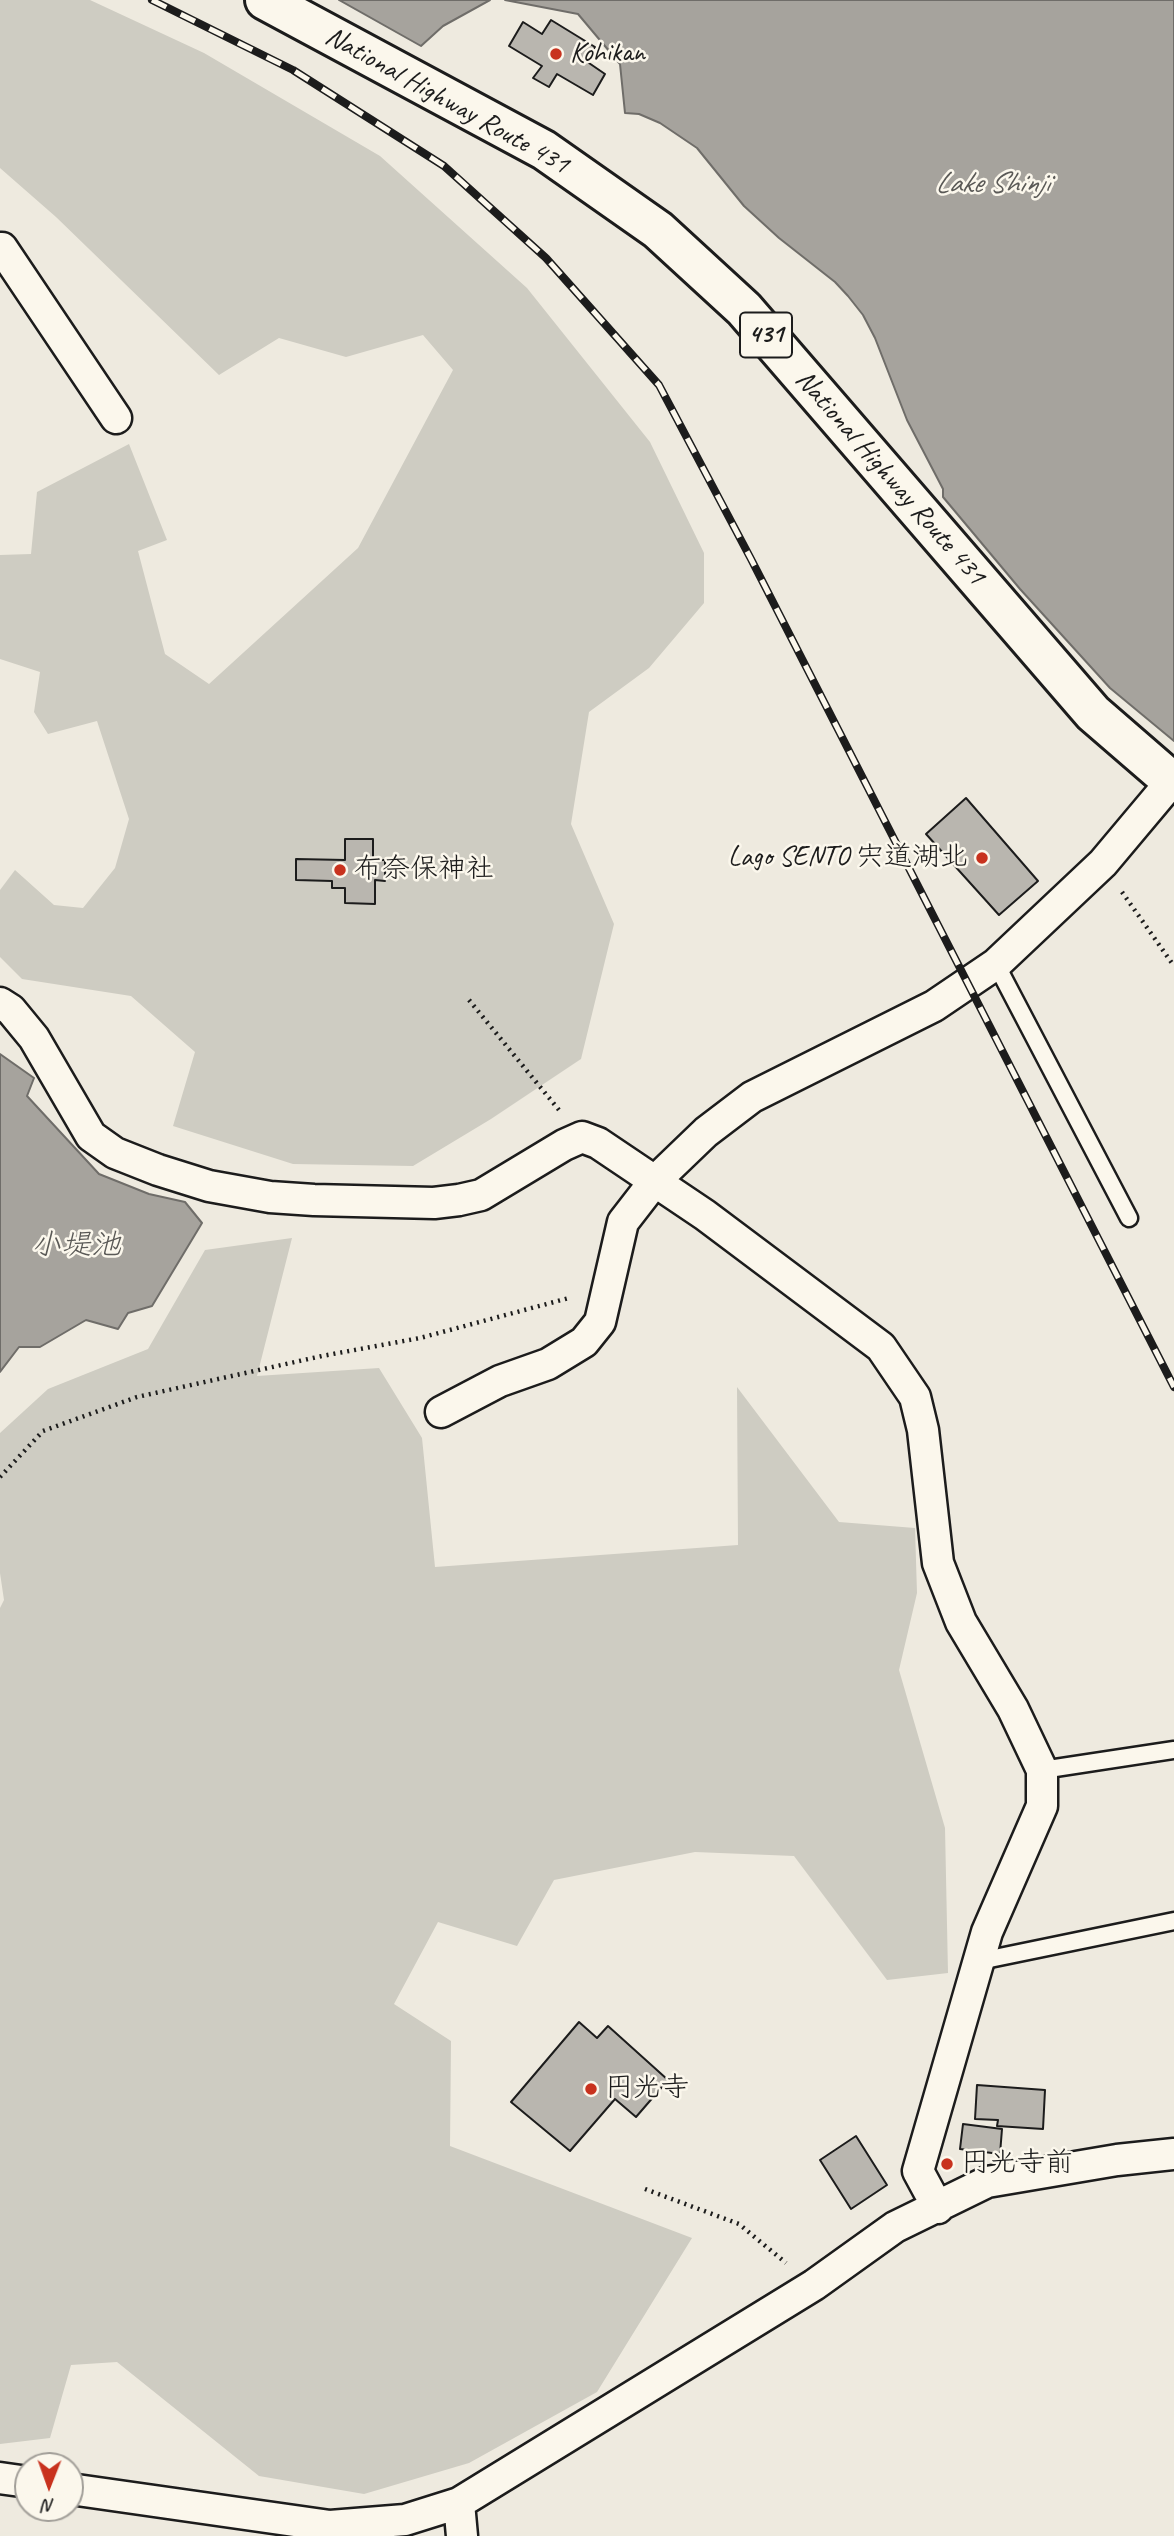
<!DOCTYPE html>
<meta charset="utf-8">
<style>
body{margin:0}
#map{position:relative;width:1174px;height:2536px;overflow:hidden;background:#eeeadf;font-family:Caveat,sans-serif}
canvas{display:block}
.north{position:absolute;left:14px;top:2452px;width:70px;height:70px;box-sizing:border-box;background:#fbf7ec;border:2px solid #a29f99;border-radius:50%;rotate:181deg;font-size:19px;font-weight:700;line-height:28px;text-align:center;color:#1c1c1c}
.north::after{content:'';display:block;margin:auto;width:24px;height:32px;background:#c8321e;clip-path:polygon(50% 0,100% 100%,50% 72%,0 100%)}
</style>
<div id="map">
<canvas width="1174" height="2536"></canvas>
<div class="north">N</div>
</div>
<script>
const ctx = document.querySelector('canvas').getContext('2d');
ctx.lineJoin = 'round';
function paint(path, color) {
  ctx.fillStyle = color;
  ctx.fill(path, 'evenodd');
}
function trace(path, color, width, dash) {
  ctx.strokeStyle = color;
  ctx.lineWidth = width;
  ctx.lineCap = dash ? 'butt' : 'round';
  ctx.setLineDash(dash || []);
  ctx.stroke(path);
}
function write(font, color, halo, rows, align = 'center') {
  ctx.font = font + ' Caveat,"Klee One",sans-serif';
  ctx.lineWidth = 5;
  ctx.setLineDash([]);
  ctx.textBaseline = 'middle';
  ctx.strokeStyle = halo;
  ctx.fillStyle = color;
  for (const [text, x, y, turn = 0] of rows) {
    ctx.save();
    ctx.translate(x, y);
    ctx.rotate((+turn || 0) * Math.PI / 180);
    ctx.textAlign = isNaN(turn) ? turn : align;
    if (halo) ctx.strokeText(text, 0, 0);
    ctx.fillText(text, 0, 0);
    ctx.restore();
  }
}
paint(new Path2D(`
 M0,0h90l114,53 176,103 147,132 123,154 54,111v50l-55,65 -60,44 -18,112 43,100 -33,135 -90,60 -78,47 -120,-2 -120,-38 22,-74 -64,-56 -109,-17 -22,-22v-67l15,-20 39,35 29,3 32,-40 14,-49 -32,-98 -49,13 -14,-22 6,-40 -40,-13v-104l31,-1 6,-62 92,-48 38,96 -29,11 27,103 44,30 149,-136 95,-178 -30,-35 -77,22 -67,-19 -60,37 -163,-158 -56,-49z
 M292,1238l-35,138 122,-8 43,70 13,129 303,-22 -1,-158 102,135 76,6 2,65 -18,77 46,158 3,145 -61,7 -93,-124 -99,-4 -141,28 -37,66 -79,-24 -44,82 57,37 -1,105 242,92 -95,154 -128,71 -105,31 -105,-18 -142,-114 -46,3 -21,73 -50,6v-836l4,-8 -4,-27v-140l48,-44 100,-40 57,-99z`), '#ceccc2');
const water = new Path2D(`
 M339,0h151l-47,26 -22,20z
 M505,0h669v741l-64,-53 -90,-99 -77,-92v-8l-36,-69 -32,-82 -12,-23 -15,-19 -13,-14 -56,-44 -35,-32 -47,-58 -37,-25 -21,-9 -14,-1 -5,-49 -42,-50z
 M0,1054l34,24 -7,18 72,78 50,20 36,8 17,21 -50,83 -24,7 -10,16 -32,-9 -46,27h-21l-19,25z`);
paint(water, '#a6a39d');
trace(water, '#6f6d69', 2);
const building = new Path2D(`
 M551,20l44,27 -9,14 19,13 -12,21 -36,-21 -8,13 -16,-9 9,-12 -33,-20 14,-24 19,12z
 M966,798l72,83 -39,34 -73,-81z
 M345,839h28v21h12v21l-10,-1v24l-30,-1v-15h-13v-7l-36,-1v-21l49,1z
 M579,2022l18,16 11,-12 60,54 -32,37 -21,-18 -45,52 -59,-49z
 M977,2085l68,5 -2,39 -46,-3 1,-6 -23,-1z
 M963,2124l39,5 -2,25 -40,-5z
 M856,2136l31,49 -36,24 -31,-49z`);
paint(building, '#b9b6af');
trace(building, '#1c1c1c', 2);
const lane = new Path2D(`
 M996,964l133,254
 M1042,1770l132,-20
 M980,1961l194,-40`);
const street = new Path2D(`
 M0,250l2,-2 114,170
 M0,1003l11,7 23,28 57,98 24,17 43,17 51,16 61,11 44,3 120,3 25,-3 22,-5 83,-50 18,-8 16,6 107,72 176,132 34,50 8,33 15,133 23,59 52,87 29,61v36l-55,126 -69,239 20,37
 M441,1412l59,-31 48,-17 36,-22 16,-20 23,-100 31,-40 52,-50 46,-35 182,-91 62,-42 107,-101 68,-81
 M0,2478l28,4
 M70,2489l260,37 75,-6 54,-17 355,-218 81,-58 92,-45 130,-22 57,-6
 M459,2503l3,33`);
const highway = new Path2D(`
 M265,0l279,150 114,80 86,79 349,404 81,70`);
trace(lane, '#1c1c1c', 21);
trace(street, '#1c1c1c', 35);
trace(highway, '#1c1c1c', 44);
trace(new Path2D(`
 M1122,892l52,74
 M469,1000l90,110
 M0,1477l43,-46 94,-34 185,-41 98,-18 149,-40
 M645,2189l94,35 47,39`), '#1c1c1c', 4.5, [2, 5]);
trace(lane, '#fbf7ec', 16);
trace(street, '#fbf7ec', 30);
trace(highway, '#fbf7ec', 38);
const rail = new Path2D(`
 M152,0l141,70 151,96 102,92 113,127 92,174 423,828`);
trace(rail, '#1c1c1c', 8);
trace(rail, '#fbf7ec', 5, [16]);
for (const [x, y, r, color] of [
 [556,54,7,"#c8321e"],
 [982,858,7,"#c8321e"],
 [340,870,7,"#c8321e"],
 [591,2089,7,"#c8321e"],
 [947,2164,7,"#c8321e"]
]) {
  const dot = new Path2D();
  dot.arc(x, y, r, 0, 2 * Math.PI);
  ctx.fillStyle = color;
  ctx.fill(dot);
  trace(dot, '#fbf7ec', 2.5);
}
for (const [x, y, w] of [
 [766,335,52]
]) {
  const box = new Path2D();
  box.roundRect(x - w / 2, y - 22.5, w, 45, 5);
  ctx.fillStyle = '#fbf7ec';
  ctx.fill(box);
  trace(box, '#1c1c1c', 2);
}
write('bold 26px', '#1c1c1c', null, [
 ["431",766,335]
]);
write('28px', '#1c1c1c', '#fbf7ec', [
 ["Kohikan",570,54],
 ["Lago SENTO 宍道湖北",968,858,"right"],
 ["布奈保神社",354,870],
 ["円光寺",605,2089],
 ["円光寺前",961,2164]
], 'left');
write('28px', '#1c1c1c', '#fbf7ec', [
 ["National Highway Route 431",447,101,29],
 ["National Highway Route 431",890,478,49]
]);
write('italic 30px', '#5a5956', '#fbf7ec', [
 ["Lake Shinji",992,184],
 ["小堤池",76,1246]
]);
</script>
